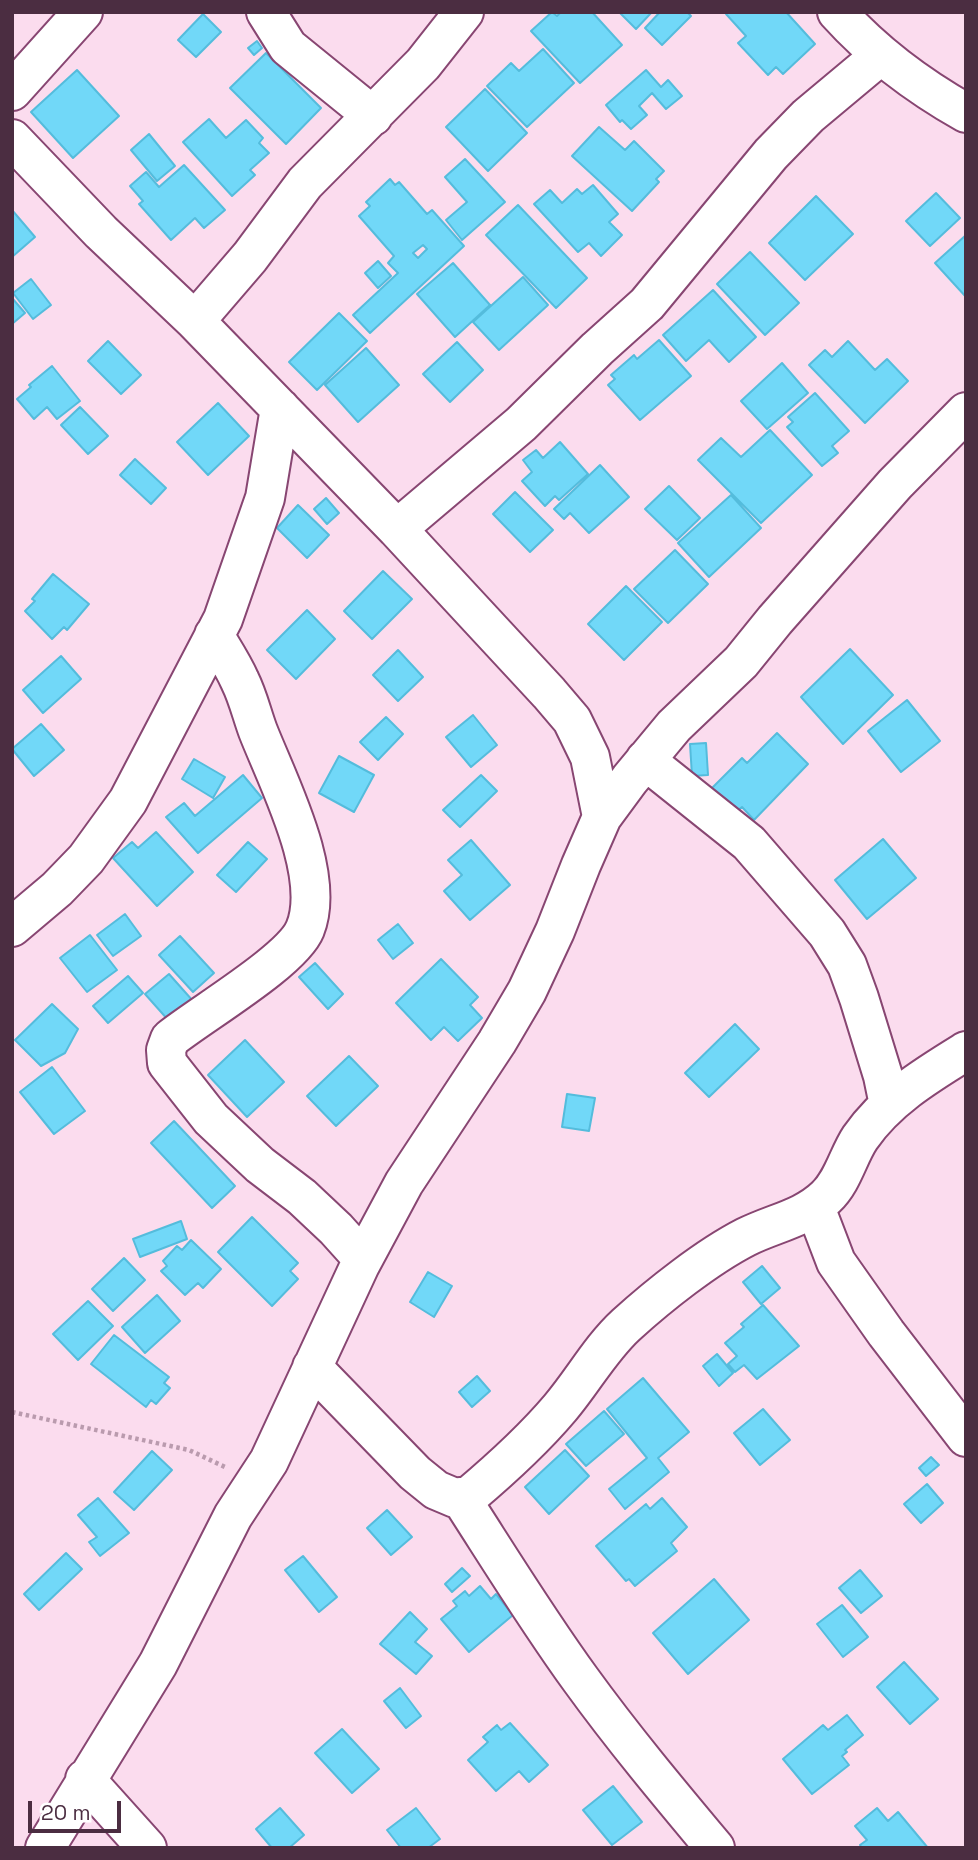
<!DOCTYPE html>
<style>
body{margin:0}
#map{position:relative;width:978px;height:1860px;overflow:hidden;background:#fbdcee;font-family:"Space Grotesk",sans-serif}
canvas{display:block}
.frame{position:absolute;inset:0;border:14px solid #4b2d41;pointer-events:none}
.scale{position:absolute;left:28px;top:1801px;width:93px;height:32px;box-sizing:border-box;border:4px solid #4b2d41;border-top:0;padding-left:9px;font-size:21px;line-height:24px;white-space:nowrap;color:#4b2d41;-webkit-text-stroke:5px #fff;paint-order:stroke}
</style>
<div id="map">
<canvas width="978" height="1860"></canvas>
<div class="frame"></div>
<div class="scale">20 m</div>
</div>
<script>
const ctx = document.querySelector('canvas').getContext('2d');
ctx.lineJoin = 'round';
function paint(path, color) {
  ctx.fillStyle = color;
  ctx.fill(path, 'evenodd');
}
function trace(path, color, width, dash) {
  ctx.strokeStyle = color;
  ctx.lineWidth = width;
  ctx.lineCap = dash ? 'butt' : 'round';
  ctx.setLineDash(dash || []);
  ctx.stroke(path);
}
const building = new Path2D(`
 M552,12l5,4 4,-4h31l30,33 -42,38 -49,-52z
 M619,12h33l-16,17z
 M660,12h27l4,4 -29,29 -17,-17z
 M728,12h58l29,32 -32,30 -7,-7 -8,8 -30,-32 8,-7 -20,-22z
 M203,14l18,18 -25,25 -18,-17z
 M257,41l5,7 -8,7 -6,-7z
 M543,49l31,34 -47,44 -40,-41 24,-23 8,8z
 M266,53l55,55 -35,36 -56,-56z
 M77,70l42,46 -46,42 -42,-46z
 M646,70l15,17 7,-7 14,16 -16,13 -14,-16 -13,13 8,9 -16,14 -9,-9 -2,2 -14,-17z
 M485,89l42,44 -39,38 -42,-44z
 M209,119l17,19 20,-18 17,18 -4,5 10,10 -19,17 5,5 -23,21 -49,-54z
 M599,127l26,23 9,-9 30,30 -8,8 3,3 -27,29 -60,-55z
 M149,134l26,32 -18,15 -26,-31z
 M465,159l40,43 -43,38 -16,-20 21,-18 -22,-25z
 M184,165l41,45 -21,18 -9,-10 -24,22 -32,-36 4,-3 -13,-15 16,-14 13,15z
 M390,179l5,6 4,-3 28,32 5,-4 32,36 -94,87 -17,-18 45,-42 -10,-10 6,-7 -35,-40 11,-10 -4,-4zM423,245l4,4 -9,9 -5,-5z
 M593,185l25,29 -9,8 13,13 -21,21 -12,-13 -11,9 -44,-48 16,-14 12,13 15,-14 5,5z
 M936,193l24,25 -30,28 -24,-25z
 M816,196l37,38 -48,46 -36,-37z
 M518,205l69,73 -31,30 -70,-73z
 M12,210l23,27 -23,20z
 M966,235v62l-31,-34z
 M750,252l49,51 -34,32 -48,-51z
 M378,261l13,15 -13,12 -13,-15z
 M453,263l37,42 -35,32 -38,-43z
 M523,277l25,28 -49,45 -26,-28z
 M31,279l20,26 -18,14 -20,-26z
 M713,290l43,47 -27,25 -20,-22 -23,21 -23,-26z
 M12,298l13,15 -13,11z
 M339,313l28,28 -50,49 -28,-28z
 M659,340l32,36 -51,44 -32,-35 7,-6 -4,-4 23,-20 3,4z
 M108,341l33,34 -20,19 -33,-33z
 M848,341l27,29 12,-11 21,22 -43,42 -56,-58 16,-15 7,7z
 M457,342l26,28 -33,32 -27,-28z
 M366,348l33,37 -41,37 -33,-37z
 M782,363l26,30 -41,36 -26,-28z
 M52,366l28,35 -23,18 -10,-12 -13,12 -17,-20 14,-12 -2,-2z
 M815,393l34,38 -17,15 6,7 -16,13 -35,-39 6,-5 -5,-5z
 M218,403l31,33 -41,39 -31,-33z
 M80,407l28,29 -20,18 -27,-29z
 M770,430l42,45 -51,48 -63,-63 23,-22 20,19z
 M560,442l28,32 -29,26 -4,-4 -10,10 -23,-25 10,-9 -9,-12 13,-10 7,8z
 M135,459l31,29 -15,16 -31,-29z
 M600,465l29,32 -40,36 -19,-20 -6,6 -10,-10z
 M669,486l31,32 -23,22 -32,-31z
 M515,492l38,38 -23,22 -37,-38z
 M731,495l30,33 -52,49 -31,-34z
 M326,498l13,15 -12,11 -13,-15z
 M298,505l31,30 -22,23 -30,-30z
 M675,550l33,34 -40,39 -34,-34z
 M383,571l29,28 -40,40 -28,-28z
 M53,574l36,30 -22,26 -3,-3 -12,12 -27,-28 10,-10 -3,-2z
 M626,586l36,36 -38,38 -36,-36z
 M307,610l28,29 -39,40 -29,-29z
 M850,649l43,46 -50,49 -42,-47z
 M398,650l25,27 -25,24 -25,-26z
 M61,656l20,23 -38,34 -20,-23z
 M907,700l33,41 -39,31 -33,-41z
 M473,715l24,30 -26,22 -25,-30z
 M386,717l17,17 -25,26 -18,-18z
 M41,724l23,26 -30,26 -22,-27z
 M777,733l31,31 -54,56 -12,-13 -11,9 -22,-25 33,-33 5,5z
 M706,743l2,32 -16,1 -2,-32z
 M339,756l35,19 -20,37 -35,-19z
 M194,759l31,18 -12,21 -31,-19z
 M243,775l19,23 -64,55 -32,-36 18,-14 11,13z
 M481,775l16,16 -37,36 -17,-17z
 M156,832l37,40 -36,34 -44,-48 19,-16 6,6z
 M883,839l33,39 -49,41 -32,-39z
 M471,840l39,45 -40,35 -26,-29 18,-16 -14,-15z
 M248,842l19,17 -31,33 -19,-17z
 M125,914l16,22 -28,20 -16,-21z
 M398,924l15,19 -20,16 -15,-19z
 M90,935l27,35 -30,22 -27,-34z
 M180,936l34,37 -21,19 -34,-37z
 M441,959l37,38 -8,8 12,13 -24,23 -14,-14 -13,13 -35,-37z
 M315,963l28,31 -15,15 -29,-32z
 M169,974l24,27 -24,20 -24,-27z
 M128,976l15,17 -35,30 -15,-17z
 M52,1004l26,25 -13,24 -24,13 -26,-26z
 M735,1024l24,25 -50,48 -24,-24z
 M245,1040l39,42 -37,35 -39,-42z
 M349,1056l29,30 -42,40 -29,-30z
 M52,1067l33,44 -31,23 -34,-42z
 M567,1094l28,4 -6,33 -27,-4z
 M174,1121l61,65 -23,22 -61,-65z
 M252,1217l46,46 -8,8 8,8 -26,27 -54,-54z
 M181,1221l6,18 -47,18 -7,-18z
 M191,1240l30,29 -18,19 -5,-5 -13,12 -24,-24 6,-5 -4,-5 14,-15 5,4z
 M124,1258l21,22 -32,31 -21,-22z
 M762,1266l18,22 -19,16 -18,-22z
 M428,1272l24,14 -18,31 -24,-15z
 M157,1295l23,26 -35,32 -23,-26z
 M88,1301l25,25 -35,34 -25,-26z
 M763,1305l36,41 -42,33 -13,-14 -9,7 -7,-8 9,-8 -12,-13 19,-16 -3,-3z
 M114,1335l55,42 -5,6 6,5 -14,16 -5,-4 -5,7 -55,-43z
 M717,1354l16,19 -14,13 -16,-20z
 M477,1376l13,15 -18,16 -13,-15z
 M643,1378l46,54 -31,26 11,14 -44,37 -16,-20 38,-31 -40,-49z
 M763,1409l27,31 -30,25 -26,-32z
 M604,1411l20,23 -38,32 -20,-22z
 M565,1450l24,26 -40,38 -24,-27z
 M152,1451l20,19 -38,40 -20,-18z
 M931,1457l8,8 -13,11 -7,-8z
 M927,1484l16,19 -22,20 -17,-19z
 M98,1498l31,35 -29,23 -11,-14 8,-5 -19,-22z
 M662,1498l25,29 -16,16 6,8 -42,35 -6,-7 -3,2 -30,-35 50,-42 4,5z
 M387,1510l25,27 -21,18 -24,-27z
 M66,1553l16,16 -43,41 -15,-16z
 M303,1556l34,41 -18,15 -34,-42z
 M462,1568l8,8 -18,16 -7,-8z
 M860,1570l22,26 -21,17 -22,-25z
 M714,1579l35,41 -61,54 -35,-41z
 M480,1586l11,13 5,-5 17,21 -44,37 -28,-33 16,-13 -4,-5 12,-10 4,5z
 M842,1605l26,32 -25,20 -26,-33z
 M410,1612l17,17 -12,13 17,14 -16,18 -36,-30z
 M904,1662l34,37 -28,25 -33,-37z
 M400,1688l21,28 -15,12 -22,-27z
 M847,1715l16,20 -18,15 2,2 -5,4 7,9 -37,29 -29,-35 40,-34 5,5z
 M510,1723l38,42 -19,17 -10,-11 -23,20 -28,-31 20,-18 -5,-5 14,-12 4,5z
 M342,1729l37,40 -27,24 -37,-40z
 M613,1786l29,36 -30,23 -29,-35z
 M280,1808l24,27 -15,13h-17l-16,-19z
 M416,1808l24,31 -12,9h-27l-14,-18z
 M877,1808l11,13 10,-9 30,36h-66l-2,-3 7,-5 -12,-14z`);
paint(building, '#71d8f8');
trace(building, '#54bcdc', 2);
const minor = new Path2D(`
 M266,12l22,35 85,69
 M837,12c37,41 81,74 129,101
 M12,91l71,-79
 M12,139l89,93 94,89 202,208 152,164 23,27 18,37 12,60
 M195,321l55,-64 55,-74 118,-119 41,-52
 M397,529l124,-105 76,-75 50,-45 124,-150 37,-38 73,-61
 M214,635c9,15 19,30 26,46 8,16 12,34 18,50 20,51 69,144 47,198 -13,32 -104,85 -135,110l-4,11 1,13 44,56 49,46 42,32 34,32 27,30
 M645,760l104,83 78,90 20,32 12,33 24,78 6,29
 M12,927l45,-38 29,-30 42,-58 95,-182 42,-121 15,-90
 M815,1207l21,55 50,71 80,104
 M312,1367l103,106 21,17 19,8 14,-2c32,-27 64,-56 91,-88 23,-27 40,-59 66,-83 33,-30 81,-68 120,-88 28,-14 57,-18 80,-40 17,-16 22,-41 34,-59 27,-39 67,-63 106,-87
 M460,1497c40,62 78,124 121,183 42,58 88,113 134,168
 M85,1779l62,69
 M45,1848l113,-184 75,-148 36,-55 91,-196 44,-82 93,-141 30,-51 28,-60 26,-66 21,-48 28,-38 44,-53 67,-64 34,-42 120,-136 71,-72`);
trace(minor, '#884672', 42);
trace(new Path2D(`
 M12,1412l177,38 36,17`), '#ba9bae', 4.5, [3.5, 3.5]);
trace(minor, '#fff', 38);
</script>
